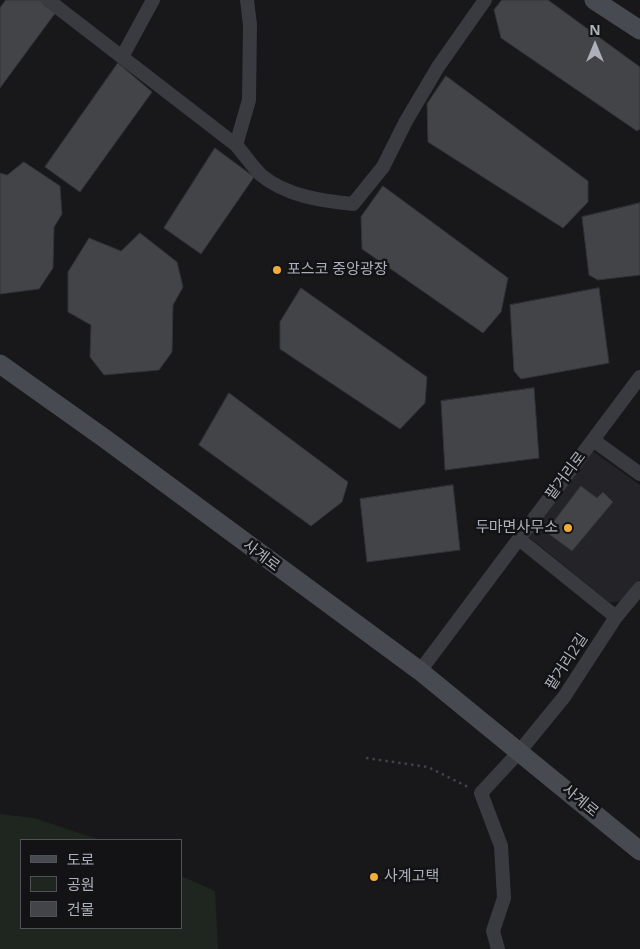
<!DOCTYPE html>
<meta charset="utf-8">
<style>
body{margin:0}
#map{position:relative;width:640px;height:949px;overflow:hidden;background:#18181b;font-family:"Open Sans","Noto Sans KR",sans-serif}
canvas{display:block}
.legend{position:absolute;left:20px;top:839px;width:162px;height:90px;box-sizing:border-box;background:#131316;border:1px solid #505258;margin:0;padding:6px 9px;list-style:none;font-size:15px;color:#abb0ba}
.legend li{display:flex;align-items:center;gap:10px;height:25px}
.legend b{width:25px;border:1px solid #505258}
.north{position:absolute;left:570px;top:20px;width:50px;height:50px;-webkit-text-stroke:4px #131316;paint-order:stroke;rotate:0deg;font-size:14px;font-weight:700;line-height:20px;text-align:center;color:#abb0ba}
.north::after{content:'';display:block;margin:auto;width:18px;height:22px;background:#abb0ba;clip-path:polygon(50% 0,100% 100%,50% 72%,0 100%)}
</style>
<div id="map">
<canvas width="640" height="949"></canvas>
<ul class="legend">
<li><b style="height:6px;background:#474a50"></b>도로</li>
<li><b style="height:14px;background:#1e261f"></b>공원</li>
<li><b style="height:14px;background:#424448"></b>건물</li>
</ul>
<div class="north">N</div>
</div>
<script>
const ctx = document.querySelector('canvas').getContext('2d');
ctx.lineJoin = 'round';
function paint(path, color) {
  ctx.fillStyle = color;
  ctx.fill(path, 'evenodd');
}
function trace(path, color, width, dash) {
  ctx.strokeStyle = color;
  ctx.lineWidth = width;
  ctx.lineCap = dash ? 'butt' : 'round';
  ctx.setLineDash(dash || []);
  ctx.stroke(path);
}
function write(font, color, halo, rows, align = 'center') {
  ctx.font = font + ' "Open Sans","Noto Sans KR",sans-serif';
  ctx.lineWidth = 5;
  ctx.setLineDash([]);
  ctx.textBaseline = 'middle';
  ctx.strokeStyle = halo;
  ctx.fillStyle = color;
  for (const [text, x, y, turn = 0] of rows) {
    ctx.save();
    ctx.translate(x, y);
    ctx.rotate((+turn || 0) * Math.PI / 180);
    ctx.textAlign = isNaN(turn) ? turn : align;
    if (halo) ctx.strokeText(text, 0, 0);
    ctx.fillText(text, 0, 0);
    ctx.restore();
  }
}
paint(new Path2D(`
 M594,452l46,33v94l-17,22 -14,1 -80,-65 -1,-8 51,-73z`), '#242428');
paint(new Path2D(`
 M0,814l34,4 66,22h-79v88h160v-52l34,15 3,58h-218z`), '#1e261f');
const building = new Path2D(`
 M6,0h35l15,12 -56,76v-80z
 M502,0h46l92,67v62l-3,2 -136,-93 -7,-28z
 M118,63l34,29 -72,100 -35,-25z
 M446,76l142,105v21l-25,26 -135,-86 -1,-38z
 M215,148l39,29 -53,77 -37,-26z
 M24,162l36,24 2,28 -8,13 -1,41 -14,21 -39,5v-121l7,2z
 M383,186l125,92 -7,34 -18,21 -121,-84 -1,-32z
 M640,203v72l-42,5 -9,-5 -7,-58z
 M140,233l37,29 6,25 -10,18 -1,47 -13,18 -55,5 -14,-18 1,-32 -23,-13v-40l21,-34 32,13z
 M301,288l126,89 -2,26 -25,26 -120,-80v-27z
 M599,288l10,75 -88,16 -7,-8 -4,-66z
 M534,388l5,70 -94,12 -4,-69z
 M229,393l119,89 -6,20 -31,24 -112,-81z
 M453,485l7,65 -93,12 -7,-63z
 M581,486l16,12 6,-6 10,10 -41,49 -26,-19z`);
paint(building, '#424448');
trace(building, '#323337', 1);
trace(new Path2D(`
 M366,758l62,9 40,20`), '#3f4247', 2.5, [2.5, 4]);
trace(new Path2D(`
 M48,0l188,145c8,9 16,21 25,30 25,21 61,26 92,29l30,-37 23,-46 32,-54 47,-67
 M122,57l31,-57
 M236,145l13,-45 1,-75 -3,-25
 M593,440l47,34
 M519,539l97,78
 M420,671l220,-294
 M498,949l-5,-18 11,-33 -3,-52 -20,-53 38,-41 45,-55 52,-80 24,-29`), '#393b40', 14);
trace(new Path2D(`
 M594,0l46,30
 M0,364l104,74 316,233 220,180`), '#474a50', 19);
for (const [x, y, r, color] of [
 [277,270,5,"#f1ac3a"],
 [568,528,5,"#f1ac3a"],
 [374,877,5,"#f1ac3a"]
]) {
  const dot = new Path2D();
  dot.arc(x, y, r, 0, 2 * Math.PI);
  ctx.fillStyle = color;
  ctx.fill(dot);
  trace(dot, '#131316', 2);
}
write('15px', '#abb0ba', '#131316', [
 ["포스코 중앙광장",287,270],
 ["두마면사무소",558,528,"right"],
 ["사계고택",384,877]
], 'left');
write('15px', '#abb0ba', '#131316', [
 ["팥거리로",566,476,-53],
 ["사계로",261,556,37],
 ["팥거리2길",567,662,-57],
 ["사계로",580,801,39]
]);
</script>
